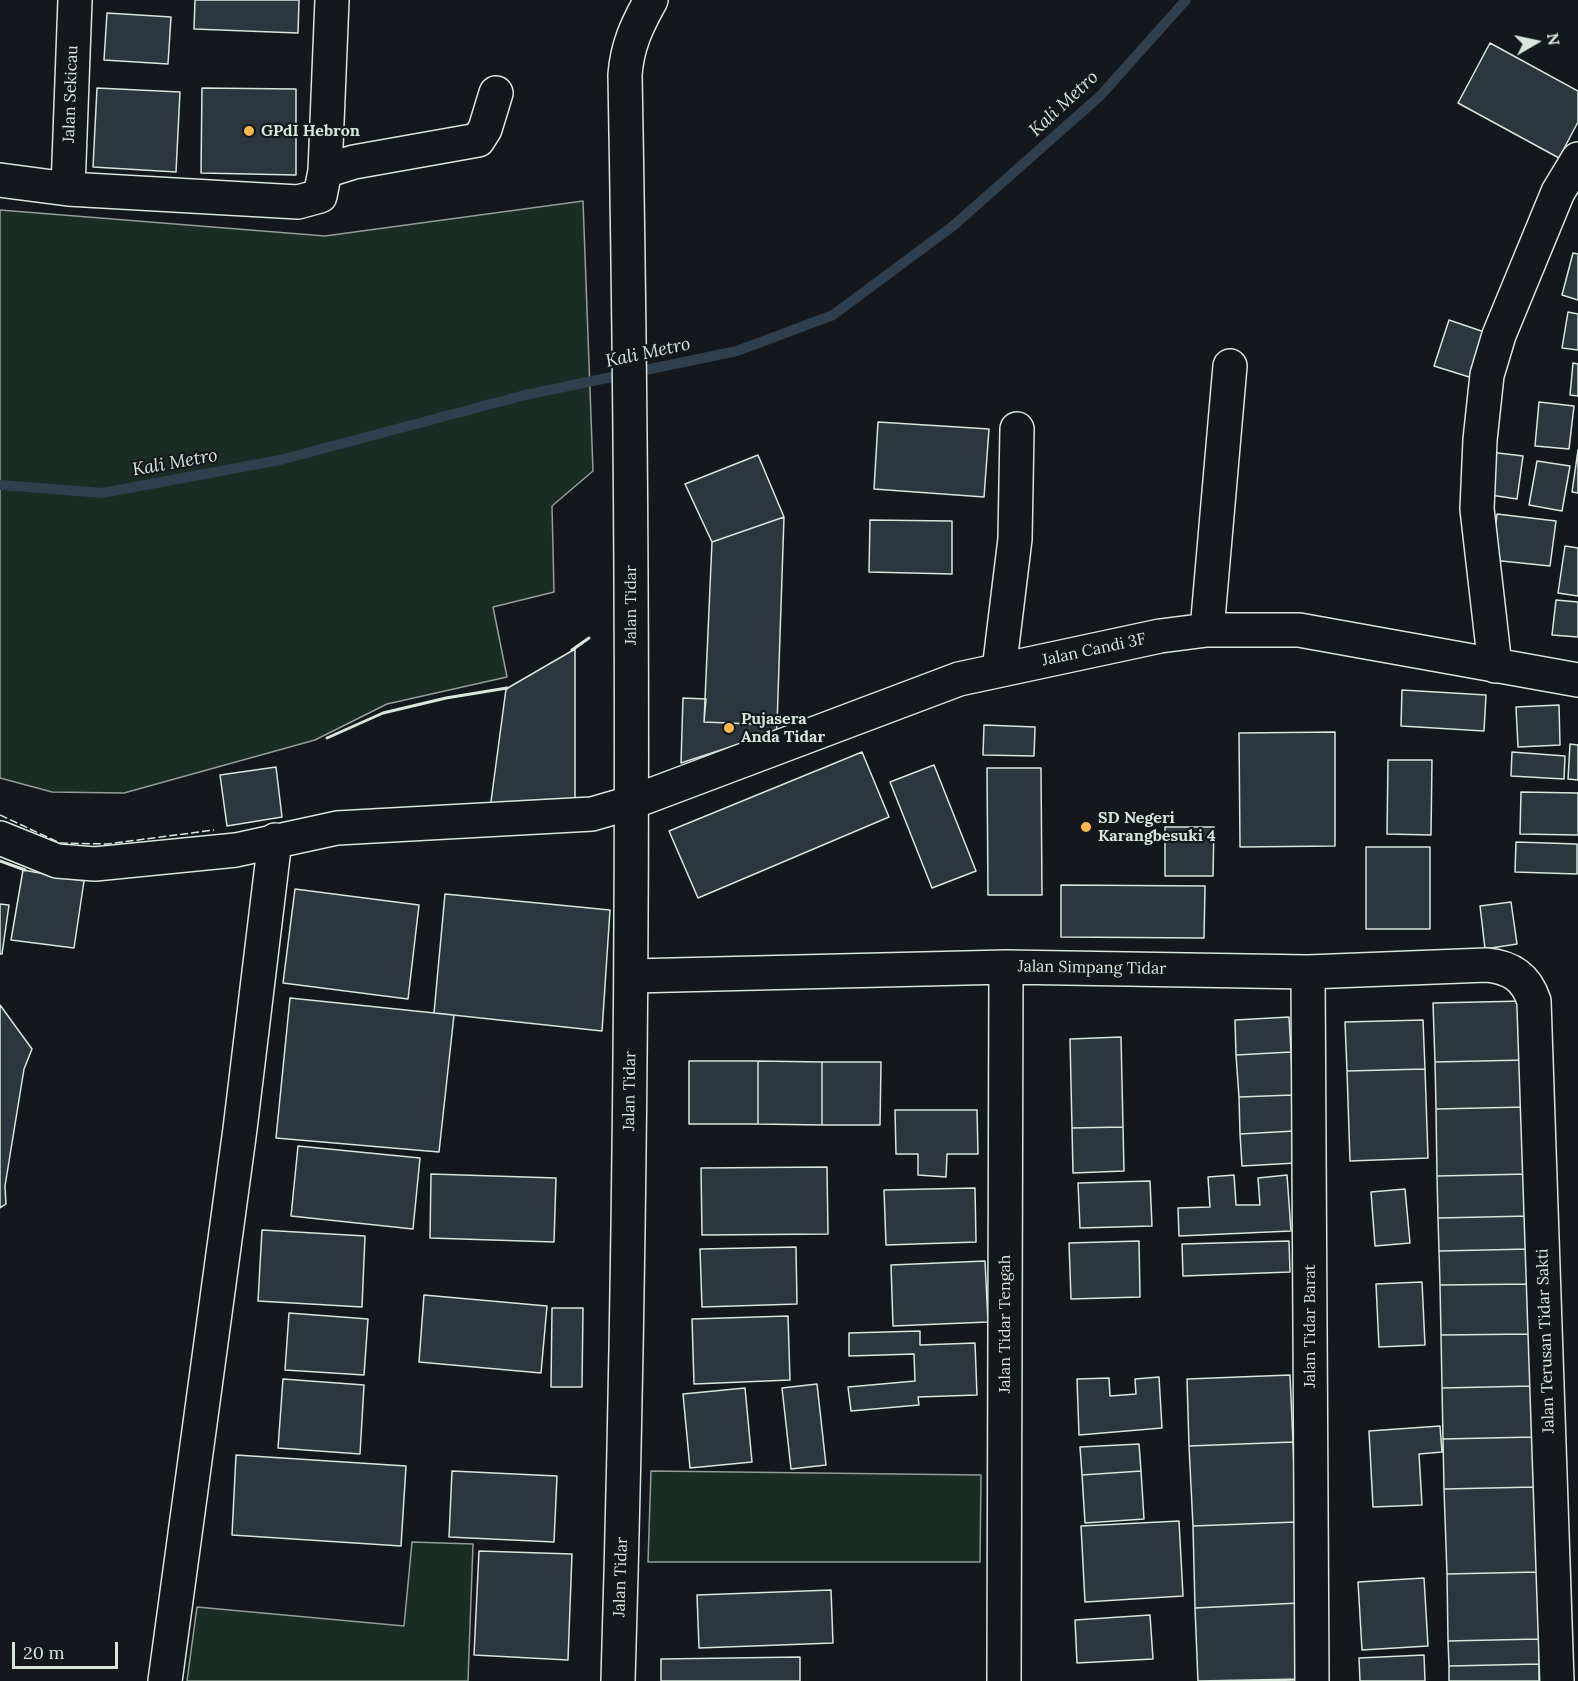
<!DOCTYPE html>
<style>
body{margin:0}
#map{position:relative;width:1578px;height:1681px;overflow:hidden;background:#14181c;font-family:Lora,serif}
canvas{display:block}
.north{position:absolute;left:1506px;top:12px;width:60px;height:60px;-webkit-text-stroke:4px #14181c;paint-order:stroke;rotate:81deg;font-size:16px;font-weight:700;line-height:24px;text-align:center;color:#d8e6dc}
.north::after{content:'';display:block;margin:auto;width:21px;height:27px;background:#d8e6dc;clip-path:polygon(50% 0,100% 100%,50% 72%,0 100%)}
.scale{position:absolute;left:12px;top:1642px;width:106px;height:27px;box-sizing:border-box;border:3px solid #d8e6dc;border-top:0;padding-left:8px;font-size:18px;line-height:21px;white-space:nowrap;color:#d8e6dc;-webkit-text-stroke:4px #14181c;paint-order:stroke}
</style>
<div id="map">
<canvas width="1578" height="1681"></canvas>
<div class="north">N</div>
<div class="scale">20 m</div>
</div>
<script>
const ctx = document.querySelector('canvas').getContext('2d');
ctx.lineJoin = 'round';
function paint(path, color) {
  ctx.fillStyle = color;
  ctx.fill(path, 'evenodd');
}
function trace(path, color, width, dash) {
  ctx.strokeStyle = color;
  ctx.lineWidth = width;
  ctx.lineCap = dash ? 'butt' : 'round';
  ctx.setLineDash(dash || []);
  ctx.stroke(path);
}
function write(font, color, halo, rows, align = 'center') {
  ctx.font = font + ' Lora,serif';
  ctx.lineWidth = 4.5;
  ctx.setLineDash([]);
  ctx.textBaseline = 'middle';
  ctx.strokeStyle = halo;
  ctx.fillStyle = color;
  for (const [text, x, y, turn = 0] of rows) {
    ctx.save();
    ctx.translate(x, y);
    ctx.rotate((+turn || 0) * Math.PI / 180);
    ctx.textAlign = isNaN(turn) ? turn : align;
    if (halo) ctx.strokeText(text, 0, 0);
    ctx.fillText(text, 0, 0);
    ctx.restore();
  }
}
const green = new Path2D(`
 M583,201l10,270 -41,35 2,86 -61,15 14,70 -120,27 -72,36 -191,53 -72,-1 -52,-14v-568l325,26z
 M651,1471l330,4 -1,87h-332z
 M412,1542l61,2 -5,137h-281l10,-74 207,19z`);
paint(green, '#1a2d24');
trace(green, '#939e99', 1.5);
trace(new Path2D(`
 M0,485l102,8 178,-33 245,-65 212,-44 96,-36 120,-89 147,-130 86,-96`), '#2f3f4d', 10);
const building = new Path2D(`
 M195,0h104l-1,33 -104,-4z
 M107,13l64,4 -3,47 -64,-4z
 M1490,43l88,48v31l-19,36 -101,-55z
 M97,88l83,4 -4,80 -83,-5z
 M202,88l94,1v86l-95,-2z
 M1573,253l5,1v46l-16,-5z
 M1568,312l10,2v36l-16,-2z
 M1449,320l47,16 -14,45 -48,-15z
 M1573,363l5,1v32l-8,-1z
 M1539,402l35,4 -5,43 -34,-3z
 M878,422l111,7 -5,68 -110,-8z
 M1578,450v43l-6,-1z
 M1490,452l33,4 -6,43 -33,-5z
 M758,455l26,62 -72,25 -27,-58z
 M1537,461l33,5 -8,45 -33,-6z
 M1497,514l59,7 -6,45 -58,-6z
 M784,517l-7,208 -73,-3 8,-180z
 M870,520l82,1v53l-83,-2z
 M1565,546l13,2v48l-20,-3z
 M1556,600l22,2v35l-26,-2z
 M575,649v154l-85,6 16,-120z
 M1402,690l84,5 -2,36 -83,-5z
 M683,698l23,1 -2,23 73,3 -1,7 -95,31z
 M1559,705l1,40 -42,2 -2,-40z
 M984,725l51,2 -1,29 -51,-1z
 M1335,732v114l-95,1 -1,-114z
 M1570,744l8,1v35l-10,-1z
 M862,752l27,65 -191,81 -29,-67z
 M1512,752l53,4 -1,23 -53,-3z
 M1388,760h44l-1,75 -44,-1z
 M934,765l42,106 -44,17 -42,-106z
 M276,767l6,50 -55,9 -7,-51z
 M987,768h54l1,127h-54z
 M1521,792l57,1v42l-58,-1z
 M1165,827h49l-1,49h-48z
 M1516,842l61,2v30l-62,-2z
 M1366,847h64v82h-64z
 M23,870l61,11 -10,67 -63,-8z
 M1061,885l144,1 -1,52 -143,-1z
 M295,889l124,16 -11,94 -125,-16z
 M445,894l165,16 -8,121 -168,-18z
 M1511,902l6,42 -32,5 -5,-43z
 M0,904l9,1 -7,49h-2z
 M290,998l164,17 -15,137 -163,-14z
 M1524,1001l1,59 -90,2 -2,-59z
 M0,1005l32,44 -8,20 -19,117 1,18 -6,4z
 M1289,1017l2,35 -55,3 -1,-35z
 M1423,1020l2,49 -78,2 -2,-49z
 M1121,1037l2,90 -51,1 -2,-89z
 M1291,1052l2,43 -54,2 -3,-42z
 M1525,1060l1,47 -90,2 -1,-47z
 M689,1061h69v63h-69z
 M758,1061l64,1v63l-64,-1z
 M822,1062h59l-1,63h-58z
 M1425,1069l3,89 -78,3 -3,-90z
 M1293,1095l1,36 -54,3 -1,-37z
 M1526,1107l2,67 -91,2 -1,-67z
 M895,1110h82l1,44h-31l-1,23 -28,-2v-21h-22z
 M1123,1127l1,44 -51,2 -1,-45z
 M1294,1131l2,32 -54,3 -2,-32z
 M298,1146l122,12 -7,71 -122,-13z
 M827,1167l1,67 -126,1 -1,-67z
 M431,1174l125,4 -2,64 -124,-4z
 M1528,1174l1,42 -91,2 -1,-42z
 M1234,1175l2,30h24l-2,-27 29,-3 4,56 -112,5 -1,-28 32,-1 -2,-30z
 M1150,1181l2,45 -72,2 -2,-45z
 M975,1188l1,54 -90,3 -2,-55z
 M1405,1189l5,54 -35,3 -4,-54z
 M1529,1216l1,33 -91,2 -1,-33z
 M262,1230l103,6 -3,71 -104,-6z
 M1139,1241l1,56 -69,2 -2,-56z
 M1289,1241l1,31 -107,4 -1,-32z
 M796,1247l1,57 -95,3 -2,-58z
 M1530,1249v35l-90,1 -1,-34z
 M985,1261l3,61 -95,4 -2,-61z
 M1422,1282l3,63 -46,2 -3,-63z
 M1530,1284l1,50 -90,1 -1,-50z
 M424,1295l123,11 -6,67 -122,-11z
 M552,1308h31l-1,79h-31z
 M289,1313l79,6 -4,56 -79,-5z
 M788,1316l2,64 -96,4 -2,-65z
 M920,1331v14l55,-2 2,52 -59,2 1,8 -68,6 -3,-24 67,-6 -1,-27 -65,2v-23z
 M1531,1334l1,52 -90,2 -1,-53z
 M1290,1375l3,67 -104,4 -2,-67z
 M1159,1377l3,51 -83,7 -2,-56 32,-1 1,18 26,-2 -1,-15z
 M283,1379l81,6 -4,69 -82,-6z
 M817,1384l9,81 -35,4 -9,-81z
 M1532,1386l2,51 -91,2 -1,-51z
 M745,1388l7,74 -62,6 -7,-74z
 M1440,1426l2,26 -23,2 3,51 -49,2 -4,-76z
 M1534,1437l1,50 -91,2 -1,-50z
 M1293,1442l3,80 -103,4 -4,-80z
 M1139,1444l2,27 -59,4 -2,-28z
 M236,1455l170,11 -5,80 -169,-11z
 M452,1471l105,5 -3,66 -105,-5z
 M1141,1471l3,48 -59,4 -3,-48z
 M1535,1487l2,85 -90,2 -3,-85z
 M1179,1521l4,75 -98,6 -4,-76z
 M1296,1522l3,81 -104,5 -2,-82z
 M479,1551l93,3 -4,106 -94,-5z
 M1537,1572l2,67 -91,2 -1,-67z
 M1424,1578l4,68 -66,4 -4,-68z
 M831,1590l2,53 -134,5 -2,-53z
 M1299,1603l3,76 -104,2 -3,-73z
 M1150,1615l3,44 -76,4 -2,-43z
 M1539,1639v25l-90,2 -1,-25z
 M1424,1655l1,26h-65l-1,-23z
 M800,1657v24h-139v-22z
 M1539,1664v17h-90v-15z
 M1302,1679v2h-67z`);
paint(building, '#2c363c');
trace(building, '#d8e6dc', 1.5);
const minor = new Path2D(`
 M325,171l29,-9 124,-22 7,-11 11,-36
 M0,180l68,9 230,13 22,-6 5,-25 7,-171
 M68,189l7,-189
 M1207,630l23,-264
 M1495,666l-18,-157 3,-69 7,-65 12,-40 59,-143 20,-33
 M999,670l16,-131 2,-110
 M0,838l57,23 38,3 141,-14 101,-22 255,-14 38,-11 329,-124 201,-43 47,-6h92l279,50
 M1308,972l4,709
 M632,976l374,-9 302,5 178,-7c25,2 40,12 48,36l23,680
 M165,1681l75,-552 35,-289
 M1004,1681l2,-714`);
const major = new Path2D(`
 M618,1681c16,-535 17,-1071 7,-1606 2,-29 12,-50 26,-75`);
trace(minor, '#d8e6dc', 36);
trace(major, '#d8e6dc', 36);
trace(minor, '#14181c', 33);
trace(major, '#14181c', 33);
trace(new Path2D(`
 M0,815l60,28 47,1 107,-14`), '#d8e6dc', 1.5, [8, 3]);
trace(new Path2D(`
 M572,650l17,-12
 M327,738l56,-25 63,-15 61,-10
 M0,861l25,9`), '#d8e6dc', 3);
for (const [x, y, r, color] of [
 [249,131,6,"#ffb74d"],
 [729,728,6,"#ffb74d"],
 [1086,827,6,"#ffb74d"]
]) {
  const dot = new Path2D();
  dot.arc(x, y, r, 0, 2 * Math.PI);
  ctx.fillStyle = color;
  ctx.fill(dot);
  trace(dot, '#14181c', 2);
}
write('16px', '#d8e6dc', '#14181c', [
 ["Jalan Sekicau",71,94,-88],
 ["Jalan Tidar",631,605,-90],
 ["Jalan Candi 3F",1094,650,-12],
 ["Jalan Simpang Tidar",1092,968,1],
 ["Jalan Tidar",630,1091,-89],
 ["Jalan Tidar Tengah",1005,1324,-90],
 ["Jalan Tidar Barat",1310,1326,-90],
 ["Jalan Terusan Tidar Sakti",1546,1341,-92],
 ["Jalan Tidar",621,1577,-88]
]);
write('bold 16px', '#d8e6dc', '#14181c', [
 ["GPdI Hebron",261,131],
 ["Pujasera",741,719],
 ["Anda Tidar",741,737],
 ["SD Negeri",1098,818],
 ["Karangbesuki 4",1098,836]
], 'left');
write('italic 18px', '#d8e6dc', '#14181c', [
 ["Kali Metro",1064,104,-43],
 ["Kali Metro",648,353,-12],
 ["Kali Metro",175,463,-10]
]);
</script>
